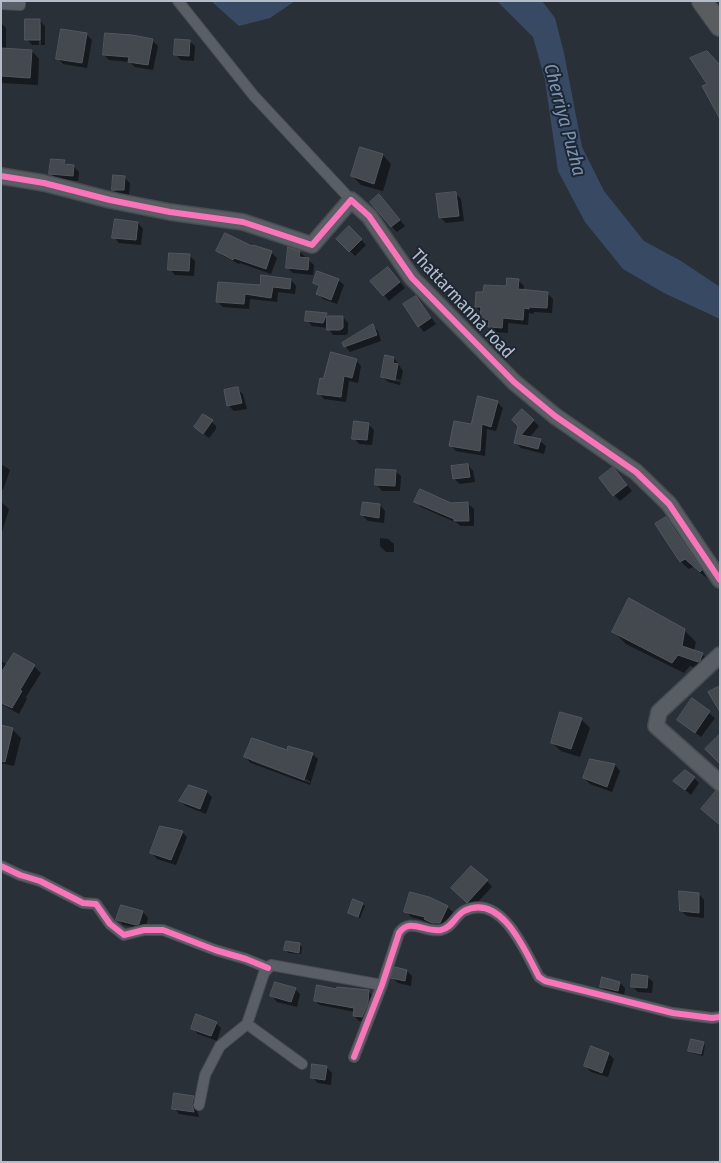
<!DOCTYPE html>
<style>
body{margin:0}
#map{position:relative;width:721px;height:1163px;overflow:hidden;background:#2a3038;font-family:"Fira Sans Condensed",sans-serif}
canvas{display:block}
.frame{position:absolute;inset:0;border:2px solid #b4bcc9;pointer-events:none}
</style>
<div id="map">
<canvas width="721" height="1163"></canvas>
<div class="frame"></div>
</div>
<script>
const ctx = document.querySelector('canvas').getContext('2d');
ctx.lineJoin = 'round';
function paint(path, color) {
  ctx.fillStyle = color;
  ctx.fill(path, 'evenodd');
}
function trace(path, color, width, dash) {
  ctx.strokeStyle = color;
  ctx.lineWidth = width;
  ctx.lineCap = dash ? 'butt' : 'round';
  ctx.setLineDash(dash || []);
  ctx.stroke(path);
}
function write(font, color, halo, rows, align = 'center') {
  ctx.font = font + ' "Fira Sans Condensed",sans-serif';
  ctx.lineWidth = 4;
  ctx.setLineDash([]);
  ctx.textBaseline = 'middle';
  ctx.strokeStyle = halo;
  ctx.fillStyle = color;
  for (const [text, x, y, turn = 0] of rows) {
    ctx.save();
    ctx.translate(x, y);
    ctx.rotate((+turn || 0) * Math.PI / 180);
    ctx.textAlign = isNaN(turn) ? turn : align;
    if (halo) ctx.strokeText(text, 0, 0);
    ctx.fillText(text, 0, 0);
    ctx.restore();
  }
}
paint(new Path2D(`
 M211,1h84l-25,17 -31,8z
 M497,1h45l13,17 9,35 18,94 22,44 40,50 37,20 39,26v32l-56,-26 -41,-24 -38,-47 -27,-51 -13,-91 -12,-43z`), '#384963');
paint(new Path2D(`
 M39,20l6,6v19h-4v-21h-3l1,21h-7l-5,-6z
 M1,23l5,5v22l26,1 7,8 -1,26 -37,-2z
 M86,34l6,6 -5,28 -24,-4 -5,-6z
 M152,40l6,6 -5,24 -18,-3 -5,-5 -21,-2 -5,-5z
 M189,41l6,5 -1,15 -13,-1 -6,-6z
 M383,155l8,9 -8,27 -22,-6 -9,-9z
 M64,161l4,5h5l6,6 -1,9 -22,-2 -5,-5z
 M124,177l6,6 -1,12h-10l-6,-6z
 M455,193l6,6 3,22 -18,2 -6,-6z
 M385,202l20,24 -8,6 -5,-5z
 M138,223l5,6 -2,16 -22,-2 -5,-6z
 M349,228l17,17 -11,11 -17,-17z
 M253,248l18,4 6,6 -6,16 -31,-11 -1,1 -16,-8 -6,-5z
 M300,252l14,13 -1,10 -20,-2 -6,-6z
 M189,255l6,6 -1,15 -19,-1 -5,-6z
 M394,274l11,14 -16,13 -5,-6z
 M291,280l5,6 -1,8 -17,-2 -1,10 -27,-3 -1,10 -26,-2 -5,-5 43,-16z
 M338,280l6,5 -7,19 -14,-5 -5,-5 2,-5 -6,-6z
 M518,280l6,6 -1,5 24,2 6,6 -1,14 -18,-1v2l-5,-1 -1,12 -20,-2v10l-13,-1 -6,-5 1,-2h-3l-5,-6v-6l-6,-6 8,-13 24,-7z
 M416,297l20,27 -12,8 -5,-6z
 M326,314l3,3h14l5,6v10l-2,2h-13l-5,-7 -16,-2 -5,-6z
 M372,325l6,6 3,10 -31,11 -5,-6z
 M386,357l8,1 9,13 -3,14 -12,-3 -6,-6zM387,377l14,3v2l-14,-3z
 M356,360l5,6 -3,17 -9,-2 -3,21 -22,-3 -5,-6 5,-13z
 M237,389l6,5 4,15 -13,2 -6,-6z
 M497,402l6,6 -7,23 -9,-2 -2,27 -29,-5 -5,-5z
 M210,420l6,6v3l-7,9 -8,-6z
 M533,420l6,6 -10,12 11,3 6,5 -2,8 -23,-6 -5,-5 3,-17z
 M368,424l6,6 -2,15 -13,-1 -5,-6z
 M1,464l9,6 -7,20 -2,-1z
 M468,465l5,6 2,11 -15,2 -6,-5z
 M395,471l6,5 -1,15h-18l-5,-6z
 M619,475l13,16 -12,10 -6,-6z
 M1,502l8,7 -7,23h-1z
 M416,502l52,2 6,5v17h-13l-4,-3 -36,-16z
 M380,505l5,6 -1,12 -16,-2 -6,-6z
 M666,519l8,7 34,53 -15,-12 -4,2 -8,-7 -24,-38z
 M380,538l8,1 6,5v8h-8l-6,-6z
 M684,630l12,12 -2,9 8,3 12,12 -4,7 -20,-7 -6,7 -58,-29 -12,-12z
 M14,654l20,12 7,7 -15,24 1,2 -8,15 -18,-10v-43l7,4z
 M692,700l23,18 -14,19 -23,-17z
 M581,719l9,9 -10,29 -19,-6 -9,-8z
 M1,727l11,2 9,9 -7,28 -13,-3z
 M288,752l24,2 6,5 -8,26 -59,-22 -6,-6zM251,758l59,23v2l-59,-22z
 M591,760l24,5 5,6 -8,21 -22,-8 -6,-6z
 M694,778l5,5 -8,12 -16,-14z
 M207,792l5,5 -6,17 -20,-8 -6,-5z
 M182,832l5,5 -11,28 -19,-6 -5,-6z
 M487,881l5,6 -19,20 -15,-14z
 M699,894l5,6v18l-17,-2 -6,-5z
 M362,904l3,2 -5,12 -11,-5z
 M122,906l21,6 5,6 -3,11 -22,-4 -5,-6z
 M447,907l6,5 -7,16 -15,-3 -3,-3 -17,-5 -5,-6z
 M299,944l3,3 -1,7 -13,-1 -2,-3z
 M407,971l5,5 -1,10 -13,-3 -5,-5z
 M648,977l5,5 -1,11 -14,-1 -5,-5z
 M620,983l5,5 -1,8 -17,-4 -6,-5z
 M295,989l5,5 -3,13 -20,-5 -5,-6z
 M337,990l31,1 5,5 -6,25h-8l-5,-5 1,-4 -35,-7 -5,-4z
 M216,1023l5,5 -4,13 -19,-7 -5,-5z
 M703,1043l2,2 -2,11 -11,-3 -2,-2z
 M609,1054l5,5 -6,18 -17,-5 -6,-6z
 M327,1068l5,5 -1,12 -13,-2 -6,-6z
 M193,1097l6,6 -2,7 2,7 -20,-3 -5,-6z`), '#0007');
const building = new Path2D(`
 M25,19h15v21h-15z
 M61,29l26,4 -5,30 -26,-4z
 M105,33l27,2 21,4 -5,26 -20,-3 1,-5 -26,-2z
 M175,39l15,1 -1,16 -15,-1z
 M1,48l31,2 -2,28 -29,-2z
 M707,51l13,14v54l-18,-33 5,-2 -17,-26z
 M360,147l23,7 -9,30 -23,-8z
 M51,159l14,1 -1,4 10,1 -1,11 -24,-2z
 M113,175l12,1 -1,14h-12z
 M456,192l3,24 -20,2 -3,-24z
 M379,194l21,26 -9,7 -21,-25z
 M115,219l23,3 -2,18 -24,-2z
 M349,226l13,13 -13,13 -13,-13z
 M225,233l27,13 1,-1 19,6 -6,18 -32,-11 -1,2 -17,-9z
 M288,247l12,4 -1,6 10,1 -1,12 -22,-2z
 M169,253l21,1 -1,17 -21,-1z
 M388,267l12,15 -17,14 -13,-15z
 M317,271l22,8 -8,21 -15,-6 3,-8 -6,-3z
 M261,275l30,4 -1,10 -17,-2 -2,11 -26,-4 -1,10 -28,-2 2,-20 42,3z
 M507,278l12,1 -1,10 30,3 -1,16 -18,-1v2l-5,-1 -1,12 -20,-2 -1,10 -14,-1 1,-7 -9,-1 1,-12h-6l1,-15h7l1,-7 22,1z
 M416,296l15,22 -13,9 -15,-23z
 M306,311l21,2 -4,10 -18,-2z
 M327,316h16v12l-3,2h-13z
 M373,324l4,11 -33,12 -2,-4z
 M331,352l26,7 -5,19 -8,-2 -3,21 -24,-3 3,-16 3,1z
 M385,355l9,2 -1,6 5,1 -3,16 -14,-3z
 M238,387l4,16 -15,3 -3,-16z
 M478,396l20,5 -7,26 -9,-3 -2,27 -31,-5 5,-25 17,3z
 M522,409l12,11 -13,15 20,4 -3,10 -24,-6 4,-17 -6,-6z
 M203,414l10,6 -10,14 -9,-7z
 M354,421l15,2 -2,17 -15,-1z
 M468,464l2,13 -17,2 -2,-13z
 M613,467l14,18 -14,11 -14,-18z
 M376,469l20,1 -1,16 -20,-1z
 M420,489l31,14 17,-1 1,19h-15v-2l-40,-17z
 M363,502l17,2 -1,14 -18,-3z
 M666,517l36,53 -2,2 -15,-13 -5,3 -25,-38z
 M629,598l56,31 -3,17 21,7 -3,8 -2,1 -20,-7 -6,8 -60,-31z
 M14,653l21,12 -15,25 2,1 -10,17 -11,-5v-30z
 M720,686v26l-12,-20z
 M692,698l18,13 -15,22 -18,-13z
 M560,712l22,6 -11,31 -20,-6z
 M1,725l12,3 -8,34 -4,-1z
 M720,734v30l-15,-15z
 M252,738l35,12 1,-4 25,7 -9,27 -60,-23z
 M590,759l25,5 -8,23 -24,-9z
 M685,770l10,7 -10,13 -12,-9z
 M189,785l18,6 -7,18 -21,-8z
 M716,791l4,1v33l-19,-16z
 M160,826l23,5 -12,29 -21,-7z
 M471,866l17,14 -21,23 -16,-15z
 M679,891l20,2v20l-19,-2z
 M410,892l19,5 19,9 -8,17h-8l-8,-4 1,-2 -21,-5z
 M353,899l10,4 -5,14 -10,-4z
 M121,905l22,6 -4,13 -3,1 -20,-5z
 M286,941l14,2 -1,10 -15,-3z
 M395,967l12,3 -2,11 -14,-3z
 M632,974l16,2 -1,12 -16,-1z
 M602,977l18,5 -2,9 -18,-4z
 M275,982l21,6 -5,14 -21,-6z
 M317,985l19,4 1,-2 32,3 -1,13 -6,14 -9,-1 1,-8 -40,-7z
 M196,1014l21,8 -6,14 -20,-7z
 M691,1039l13,3 -3,12 -13,-3z
 M591,1046l18,7 -7,20 -18,-7z
 M312,1064l15,2 -2,14 -14,-2z
 M174,1093l20,3 -2,8 2,8 -22,-3z`);
paint(building, '#444950');
trace(building, '#52575f', 1);
const street = new Path2D(`
 M178,1l76,95 97,104
 M1,4l19,1v-4
 M1,866l19,9 20,6 43,22 13,1 14,20 14,11 20,-5h19l52,20 31,9 22,9
 M247,1024l55,40
 M354,1057l28,-72 17,-52c11,-16 26,0 42,-3 11,-2 14,-14 23,-19 38,-19 62,42 75,66l6,4 128,32 39,5 8,-1
 M199,1105l6,-30 15,-29 27,-22 17,-51 7,-8 111,20`);
const secondary = new Path2D(`
 M1,176l43,7 66,17 60,12 73,10 69,23 39,-45 18,16 43,62 102,104 41,34 81,56 33,32 51,76
 M720,655l-61,57 -3,14 64,57`);
const highway = new Path2D(`
 M702,1l18,25`);
trace(street, '#484c53', 12);
trace(secondary, '#484c53', 18);
trace(highway, '#474c53', 22);
trace(street, '#5a5e66', 10);
trace(secondary, '#595d64', 15);
trace(highway, '#5a5d60', 20);
trace(new Path2D(`
 M1,176l43,7 66,17 60,12 73,10 69,23 39,-45 18,16 43,62 102,104 41,34 81,56 33,32 51,76
 M1,866l19,9 20,6 43,22 13,1 14,20 14,11 20,-5h19l52,20 31,9 22,9
 M354,1057l28,-72 17,-52c11,-16 26,0 42,-3 11,-2 14,-14 23,-19 38,-19 62,42 75,66l6,4 128,32 39,5 8,-1`), '#fb73b8', 6);
write('18px', '#b4bcc9', '#1d2633', [
 ["Thattarmanna road",462,304,47]
]);
write('italic 19px', '#7c92b1', '#1d2633', [
 ["Cherriya Puzha",564,120,75]
]);
</script>
